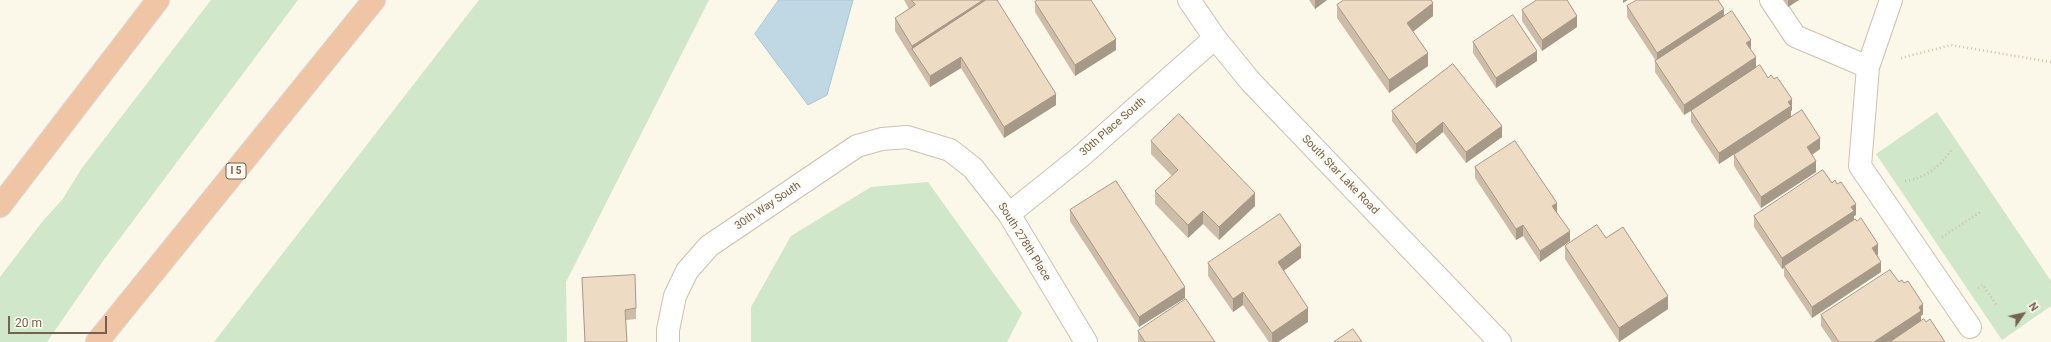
<!DOCTYPE html>
<style>
body{margin:0}
#map{position:relative;width:2051px;height:342px;overflow:hidden;background:#fbf7e9;font-family:Roboto,sans-serif}
canvas{display:block}
.north{position:absolute;left:2003px;top:294px;width:40px;height:40px;-webkit-text-stroke:3px #fdfaf0;paint-order:stroke;rotate:56deg;font-size:11px;font-weight:700;line-height:16px;text-align:center;color:#73624f}
.north::after{content:'';display:block;margin:auto;width:14px;height:18px;background:#73624f;clip-path:polygon(50% 0,100% 100%,50% 72%,0 100%)}
.scale{position:absolute;left:8px;top:316px;width:99px;height:18px;box-sizing:border-box;border:2px solid #73624f;border-top:0;padding-left:5px;font-size:12px;line-height:14px;white-space:nowrap;color:#73624f;-webkit-text-stroke:3px #fdfaf0;paint-order:stroke}
</style>
<div id="map">
<canvas width="2051" height="342"></canvas>
<div class="north">N</div>
<div class="scale">20 m</div>
</div>
<script>
const ctx = document.querySelector('canvas').getContext('2d');
ctx.lineJoin = 'round';
function paint(path, color) {
  ctx.fillStyle = color;
  ctx.fill(path, 'evenodd');
}
function trace(path, color, width, dash) {
  ctx.strokeStyle = color;
  ctx.lineWidth = width;
  ctx.lineCap = dash ? 'butt' : 'round';
  ctx.setLineDash(dash || []);
  ctx.stroke(path);
}
function write(font, color, halo, rows, align = 'center') {
  ctx.font = font + ' Roboto,sans-serif';
  ctx.lineWidth = 3.5;
  ctx.setLineDash([]);
  ctx.textBaseline = 'middle';
  ctx.strokeStyle = halo;
  ctx.fillStyle = color;
  for (const [text, x, y, turn = 0] of rows) {
    ctx.save();
    ctx.translate(x, y);
    ctx.rotate((+turn || 0) * Math.PI / 180);
    ctx.textAlign = isNaN(turn) ? turn : align;
    if (halo) ctx.strokeText(text, 0, 0);
    ctx.fillText(text, 0, 0);
    ctx.restore();
  }
}
paint(new Path2D(`
 M211,0h87l-195,261 -56,81h-47v-65l42,-55 20,-22 20,-32z
 M479,0h230l-143,282 1,60h-353z
 M1937,112l114,169v25l-49,34 -126,-186z
 M928,182l94,131 -15,29h-256v-35l40,-71 80,-49z`), '#d0e7c9');
const water = new Path2D(`
 M779,0h74l-26,95 -19,10 -53,-71z`);
paint(water, '#bfd8e3');
trace(water, '#a6c5d4', 1);
const minor = new Path2D(`
 M1189,0l26,38 36,44 249,260
 M1771,0l24,36 73,31 -8,99 110,161
 M1868,67l23,-67
 M1009,214l70,-56 136,-120
 M668,342v-12l7,-34 12,-25 22,-25 148,-100 25,-7 25,-2 43,13 23,18 36,46 77,128`);
const highway = new Path2D(`
 M0,206l158,-206
 M97,342l277,-342`);
trace(minor, '#ccc1b0', 24);
trace(highway, '#dbd6d1', 24);
trace(new Path2D(`
 M1901,58l50,-13 100,17
 M1905,181c21,-3 35,-14 47,-32
 M1942,237l40,-26
 M1978,288l5,-3 14,21`), '#d3bfa6', 2.5, [1, 3]);
trace(minor, '#fff', 22);
trace(highway, '#efc5a6', 22);
paint(new Path2D(`
 M904,0h93l59,105 -52,33 -43,-70 -31,19 -35,-56v-13l14,-9z
 M1309,0h18l-12,9z
 M1783,0h16l-11,7z
 M1035,2l81,48 -41,26 -40,-64z
 M1337,5l96,11 -20,16 15,34 -39,27 -52,-75z
 M1627,6l97,10 27,34 5,18 -64,42 76,-32 24,32 -1,1v6l-72,47 -28,-42v-11l-7,4 -29,-43v-11h1l-29,-44z
 M1522,10l55,17 -35,24 -20,-30z
 M1473,42l64,19 -41,27 -23,-35z
 M1453,64l49,73 -36,26 -23,-31 -27,22 -24,-33v-10z
 M1151,141l104,65 -36,34 -16,-16 -15,14 -33,-34v-13l17,-15 -21,-22z
 M1820,149l-8,6 4,17 -55,36 -27,-42v-11z
 M1475,167l82,46 13,28 -30,21 -17,-26 -7,4 -41,-62z
 M1832,183l24,32 -2,1v4l24,35 -1,1 4,16 -69,46 -28,-42v-8l-2,1 -28,-42v-11z
 M1070,210l115,88 -46,29 -69,-106z
 M1606,238l62,71 -49,33 -54,-83v-13z
 M1301,258l-17,12 24,52 -30,20h-9l-26,-37 -10,7 -25,-36v-13z
 M582,278l54,30v11l-10,1 1,22h-42z
 M1899,282l24,32 -2,2v5l5,1 19,20h-113l-11,-16v-11z
 M1138,331l77,11h-77z`), '#cdbca8');
paint(new Path2D(`
 M983,0h11l-82,49v10v-13z
 M1315,0h12l-12,9z
 M1623,0h5l-5,3z
 M1788,0h11l-11,7z
 M1433,3v13l-26,20v-13z
 M1724,9v11l-67,43v-10z
 M1577,16v11l-35,24v-11z
 M1116,39v11l-41,26v-11z
 M1751,40v10l-5,-7z
 M1537,51v10l-41,27v-10z
 M1428,53v13l-39,27v-13z
 M961,57v11l-31,19v-11z
 M1756,57v11l-72,47v-10z
 M1056,94v11l-52,33v-11z
 M1792,99v11l-1,1v6l-72,47v-11z
 M1443,122v10l-27,22v-10z
 M1502,126v11l-36,26v-11z
 M1820,138v11l-13,9v-11z
 M1816,161v11l-55,36v-11z
 M1255,193v13l-36,34v-13z
 M1557,203v11l-5,-8z
 M1856,204v11l-2,1v6l-70,44v2l-2,1v-11l69,-51z
 M1203,211v13l-15,14v-13z
 M1523,225v11l-7,4v-11z
 M1570,231v10l-30,21v-11z
 M1878,244v11l-6,4v-11z
 M1301,245v13l-23,17v-13z
 M1881,262v10l-69,46v-11z
 M1185,287v11l-46,29v-10z
 M1243,292v13l-10,7v-13z
 M1668,296v13l-49,33v-14z
 M1923,304v10l-2,2v5l-31,21h-16z
 M1308,308v14l-30,20h-6v-9z`), '#a79988');
const building = new Path2D(`
 M912,0h71l-71,46 -17,-28 20,-13z
 M986,0h11l59,94 -52,33 -43,-70 -31,19 -18,-27z
 M1038,0h53l25,39 -41,26 -40,-63z
 M1344,0h87l2,3 -26,20 21,30 -39,27 -52,-75z
 M1537,0h30l10,16 -35,24 -20,-30z
 M1637,0h81l6,9 -67,44 -30,-47z
 M1732,11l19,29 -5,3 10,14 -72,48 -29,-44z
 M1513,15l24,36 -41,27 -23,-36z
 M1453,64l49,62 -36,26 -23,-30 -27,22 -24,-33z
 M1760,65l8,13 3,-3 3,4 3,-2 15,22 -4,3 3,4 -72,47 -28,-42z
 M1802,110l18,28 -13,9 9,14 -55,36 -27,-42z
 M1179,114l76,79 -36,34 -16,-16 -15,14 -33,-34 23,-21 -27,-29z
 M1515,141l42,62 -5,3 18,25 -30,20 -17,-26 -7,4 -41,-62z
 M1823,170l9,13 3,-3 2,4 4,-2 15,22 -5,3 3,4 -72,47 -28,-42z
 M1116,181l69,106 -46,30 -69,-107z
 M1280,214l21,31 -23,17 30,46 -36,25 -29,-41 -10,7 -25,-36z
 M1861,218l17,26 -6,4 9,14 -69,45 -28,-41 71,-47 2,2z
 M1597,225l9,13 17,-11 45,69 -49,32 -54,-82z
 M1890,270l9,12 3,-2 2,3 4,-2 15,23 -4,3 2,4 -47,31h-35l-18,-27z
 M635,275l1,33 -11,2 2,32h-42l-3,-64z
 M1186,299l29,43h-70l-7,-11z
 M1924,319l2,3 4,-3 15,23h-55z
 M1353,329l9,13h-28z`);
paint(building, '#eedbc3');
trace(building, '#a79988', 1);
for (const [x, y, w] of [
 [236,171,20]
]) {
  const box = new Path2D();
  box.roundRect(x - w / 2, y - 8, w, 16, 3);
  ctx.fillStyle = '#fdfaf0';
  ctx.fill(box);
  trace(box, '#73624f', 1);
}
write('bold 10px', '#73624f', null, [
 ["I 5",236,171]
]);
write('11px', '#73624f', '#fdfaf0', [
 ["30th Place South",1113,127,-41],
 ["South Star Lake Road",1340,175,46],
 ["30th Way South",768,206,-34],
 ["South 278th Place",1024,242,58]
]);
</script>
